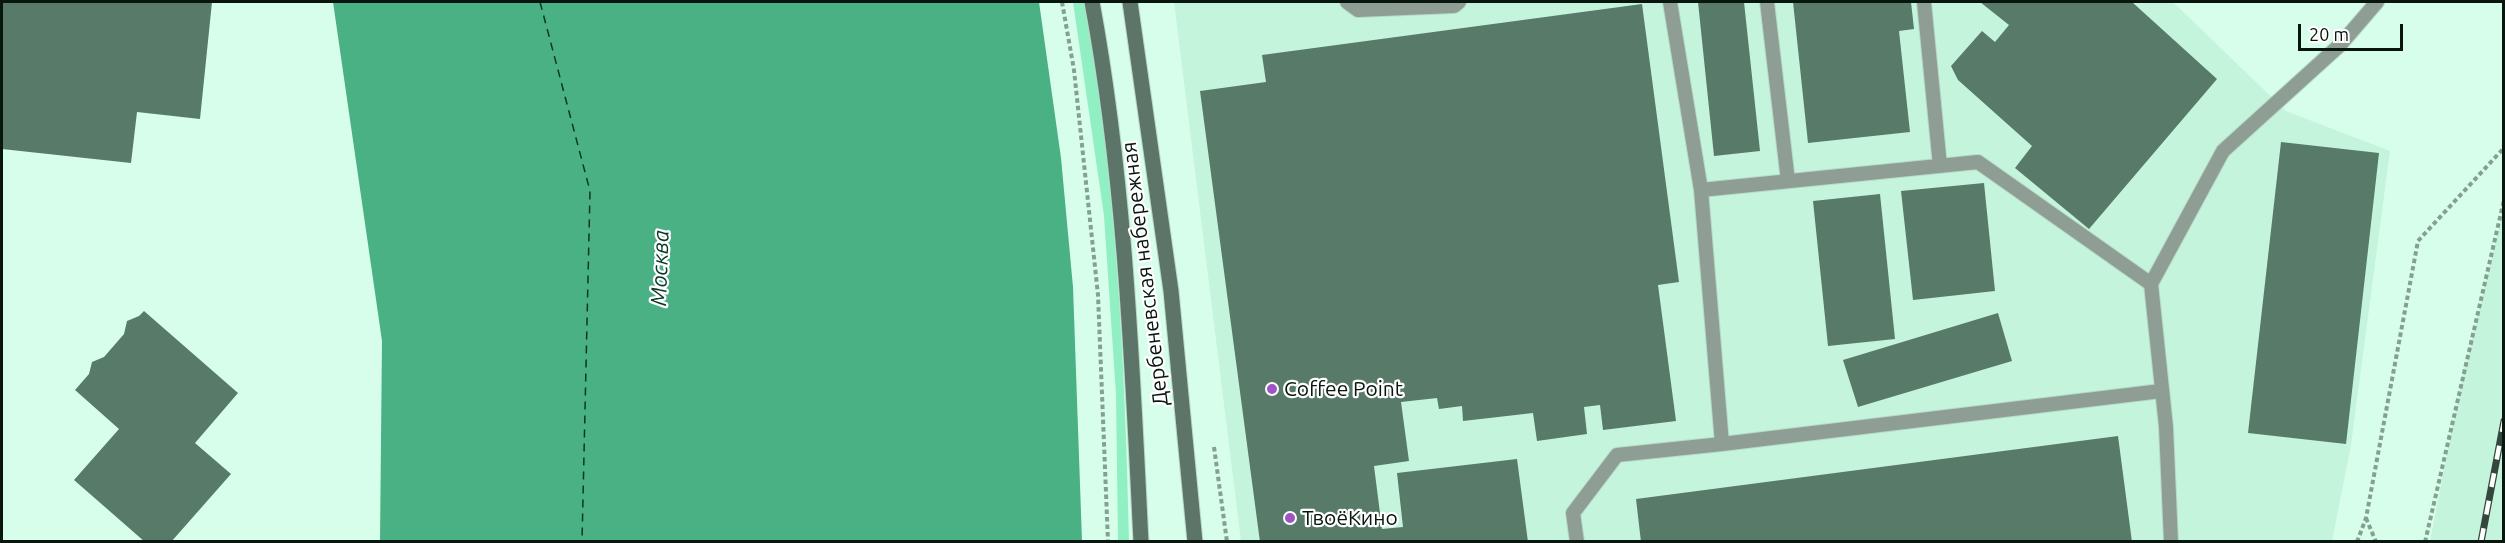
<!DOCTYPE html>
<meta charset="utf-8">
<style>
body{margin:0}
#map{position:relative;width:2505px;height:543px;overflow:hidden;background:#d7feea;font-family:Ubuntu,sans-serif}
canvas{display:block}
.frame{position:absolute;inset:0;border:3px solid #08160f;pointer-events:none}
.scale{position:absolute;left:2298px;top:24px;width:105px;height:27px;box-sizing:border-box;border:3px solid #08160f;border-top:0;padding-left:8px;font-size:18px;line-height:21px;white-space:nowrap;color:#08160f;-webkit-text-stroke:4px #fff;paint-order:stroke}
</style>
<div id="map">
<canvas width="2505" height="543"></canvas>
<div class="frame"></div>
<div class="scale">20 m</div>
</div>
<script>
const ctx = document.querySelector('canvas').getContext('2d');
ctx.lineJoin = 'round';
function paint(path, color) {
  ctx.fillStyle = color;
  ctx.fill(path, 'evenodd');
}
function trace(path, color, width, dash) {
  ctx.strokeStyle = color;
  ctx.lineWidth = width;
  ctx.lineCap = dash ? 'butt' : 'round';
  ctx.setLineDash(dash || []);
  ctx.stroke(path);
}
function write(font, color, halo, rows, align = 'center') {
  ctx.font = font + ' Ubuntu,sans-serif';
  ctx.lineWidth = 4.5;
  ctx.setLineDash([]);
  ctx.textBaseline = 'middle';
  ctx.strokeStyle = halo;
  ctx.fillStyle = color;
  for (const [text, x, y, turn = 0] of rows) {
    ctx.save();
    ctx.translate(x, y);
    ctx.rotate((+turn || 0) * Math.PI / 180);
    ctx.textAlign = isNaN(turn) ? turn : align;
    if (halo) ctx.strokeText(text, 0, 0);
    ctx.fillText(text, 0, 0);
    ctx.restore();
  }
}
paint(new Path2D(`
 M1174,2h999l113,109 104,40 -39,294 -19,96h-1091z
 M2503,213v328h-73l32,-163z`), '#c5f4dc');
paint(new Path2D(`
 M1073,2h12c31,178 40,359 44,539h-11l-2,-146 -12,-179z`), '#91f0c3');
paint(new Path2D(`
 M333,2h706l22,156 12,129 9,254h-702l2,-200z`), '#4ab185');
trace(new Path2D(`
 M540,2l50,189 -8,351`), '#0a3826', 1.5, [8, 6]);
paint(new Path2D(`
 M2,2h210l-12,117 -63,-7 -6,51 -129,-14z
 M1698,2h46l16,149 -46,5z
 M1793,2h118l3,27 -15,2 11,101 -102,11z
 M1980,2h152l85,77 -128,150 -74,-61 17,-22 -74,-66 -7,-14 31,-35 13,11 14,-17z
 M1642,4l37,278 -21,3 18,136 -73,9 -3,-25 -16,2 3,27 -50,7 -4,-28 -70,8 -1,-15 -23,3 -2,-11 -36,4 8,59 -35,5 8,63 21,-2 -6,-54 120,-14 11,83h-268l-60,-451 66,-9 -4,-27z
 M2281,142l98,11 -33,291 -98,-11z
 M1984,183l11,108 -82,9 -12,-109z
 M1880,194l15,145 -67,7 -15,-145z
 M144,311l94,82 -43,50 36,31 -60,68h-26l-71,-62 45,-51 -44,-39 14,-16 3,-12 12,-5 20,-23 3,-13 12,-5z
 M1998,313l14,48 -154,46 -15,-47z
 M2118,436l14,106h-491l-5,-43z`), '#577a69');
const lane = new Path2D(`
 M1347,2l11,8 96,-4 5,-4
 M1670,2l31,188 21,254 439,-53
 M1767,2l21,179
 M1924,2l16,164
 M1701,190l277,-28 173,122
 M1577,542l-4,-29 44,-58 105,-11
 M2171,542l-5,-115 -15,-143 72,-133 117,-106 37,-43`);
const secondary = new Path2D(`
 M1092,2c33,178 40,359 49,540
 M1130,2l41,289 24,251`);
trace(lane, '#b6d9c7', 16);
trace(secondary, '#b6d9c7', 17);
trace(new Path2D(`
 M1062,2l12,68 24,225 10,247
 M1214,447l13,95
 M2366,518l10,24
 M2357,542l9,-24 52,-277 84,-91 2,-5
 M2425,542l79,-342`), '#83a091', 4, [4.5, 3]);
trace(lane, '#8e9e95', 14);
trace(secondary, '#5d7469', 15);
const rail = new Path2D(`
 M2481,542l23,-121`);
trace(rail, '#33473d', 7);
trace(rail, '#fff', 4.5, [14]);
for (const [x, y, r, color] of [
 [1272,389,6,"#9f54c6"],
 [1290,518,6,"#9f54c6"]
]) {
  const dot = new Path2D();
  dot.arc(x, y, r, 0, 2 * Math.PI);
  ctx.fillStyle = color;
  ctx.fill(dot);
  trace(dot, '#fff', 2);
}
write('21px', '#08160f', '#fff', [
 ["Дербеневская набережная",1145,274,-97]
]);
write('21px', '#08160f', '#fff', [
 ["Coffee Point",1284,389],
 ["ТвоёКино",1302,518]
], 'left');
write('italic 22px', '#0a3826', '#fff', [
 ["Москва",660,268,-88]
]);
</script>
